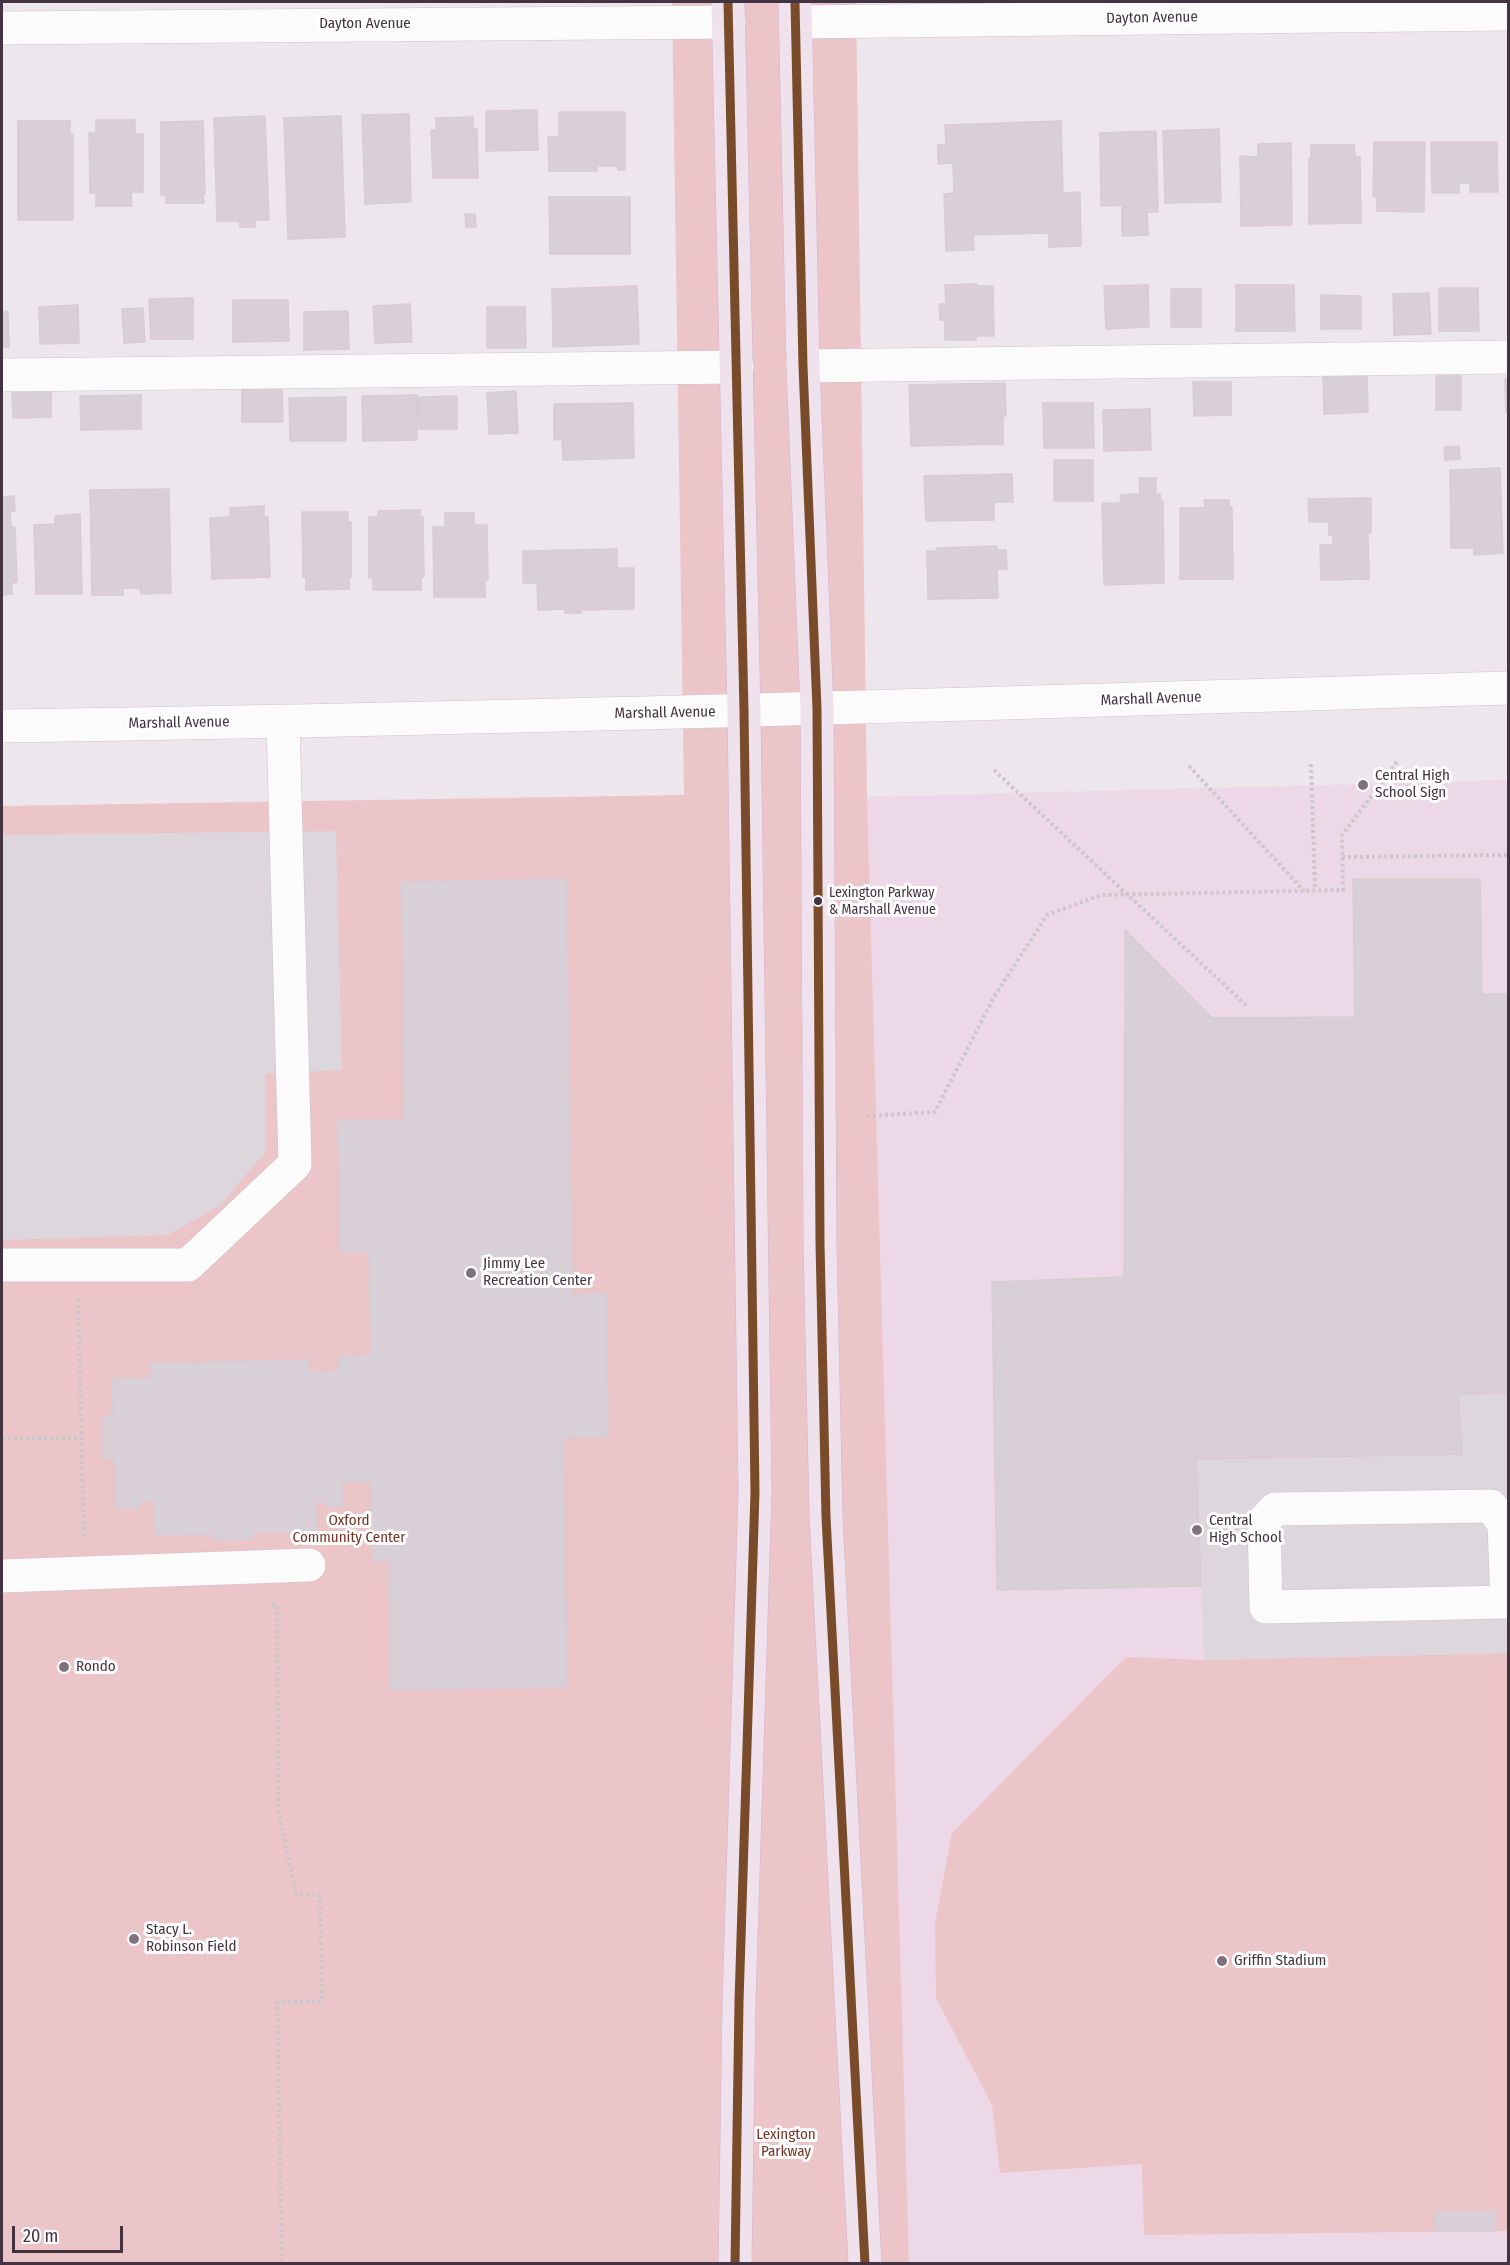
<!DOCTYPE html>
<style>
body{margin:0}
#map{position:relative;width:1510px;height:2265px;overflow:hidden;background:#eee6ed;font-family:"Fira Sans Condensed",sans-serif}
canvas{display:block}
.frame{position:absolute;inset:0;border:3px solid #443341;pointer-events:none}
.scale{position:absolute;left:12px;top:2226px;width:111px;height:27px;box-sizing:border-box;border:3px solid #443341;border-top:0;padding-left:8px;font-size:18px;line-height:21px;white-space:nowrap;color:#443341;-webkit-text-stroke:4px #fff;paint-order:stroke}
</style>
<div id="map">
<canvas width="1510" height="2265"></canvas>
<div class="frame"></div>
<div class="scale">20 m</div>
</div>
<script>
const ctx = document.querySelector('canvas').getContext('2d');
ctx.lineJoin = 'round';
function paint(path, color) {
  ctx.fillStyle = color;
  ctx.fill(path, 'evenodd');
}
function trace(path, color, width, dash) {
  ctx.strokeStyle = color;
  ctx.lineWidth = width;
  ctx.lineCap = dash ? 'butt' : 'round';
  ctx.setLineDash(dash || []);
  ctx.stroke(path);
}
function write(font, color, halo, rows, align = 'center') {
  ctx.font = font + ' "Fira Sans Condensed",sans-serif';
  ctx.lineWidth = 6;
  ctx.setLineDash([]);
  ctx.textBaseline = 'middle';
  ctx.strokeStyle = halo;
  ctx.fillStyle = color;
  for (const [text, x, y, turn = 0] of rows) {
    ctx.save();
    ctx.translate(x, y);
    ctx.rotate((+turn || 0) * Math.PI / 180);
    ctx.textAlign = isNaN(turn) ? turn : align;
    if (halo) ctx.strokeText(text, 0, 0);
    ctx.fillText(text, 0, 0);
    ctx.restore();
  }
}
paint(new Path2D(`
 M1508,780v1483h-603l-38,-1466z`), '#edd8e8');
paint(new Path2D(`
 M672,2h184l11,795 42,1466h-907v-1457l682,-11z
 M1508,1653v578l-364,4 -2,-71 -142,9 -8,-68 -56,-107 -1,-75 17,-90 174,-176 78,3z`), '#ebc5c8');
paint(new Path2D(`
 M336,831l6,239 -76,4v77l-45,54 -53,30 -166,5v-405z
 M1508,1393v260l-304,7 -8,-201 265,-5 -3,-60z`), '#ddd6dc');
const building = new Path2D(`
 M537,110l1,40 -52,1v-40z
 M559,112h66v58h-7v-4h-21v5h-48l-1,-34h11z
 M409,114l2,88 -46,2 -3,-89z
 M265,116l4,104h-14v7h-15v-6h-23l-3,-103z
 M341,116l4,121 -57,2 -4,-121z
 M473,117v12h4l1,49h-45l-2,-48h5v-12z
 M96,120h39v14h8v58h-12l1,14h-36v-13h-6l-1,-60h7z
 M18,121h52v13h3v86h-55z
 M203,121l2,73h-2l1,9h-38v-8h-5v-73z
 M1061,121l2,72 17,-1 1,54 -32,1v-14l-76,2 1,15 -28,1 -2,-57 10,-1 -1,-30 -15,1v-19h8l-1,-20z
 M1219,129l2,73 -56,1 -2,-72z
 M1156,131l2,81h-11l1,23 -26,1v-31l-21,1 -1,-73z
 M1374,142h51l-1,70 -47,-1v-14l-4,-1z
 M1431,142h66l1,50h-28v-9h-11v10h-27z
 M1291,143l1,82 -51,1 -1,-70 18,1v-13z
 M1311,145h43l1,12h5l1,66 -52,1v-65h2z
 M549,197h81v57h-80z
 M465,214h10l1,13h-10z
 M977,284v2h16l1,50h-18v4h-31v-20h-5l-1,-16h7l-1,-19z
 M1148,285l1,42 -43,2 -2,-43z
 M1236,285h58l1,46h-59z
 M637,286l2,58 -86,3 -1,-58z
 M1439,288h39l1,43h-40z
 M1171,289h30v38h-30z
 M1429,293l2,41 -37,1 -1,-41z
 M1321,295l40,1v33h-40z
 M193,298v41h-42l-2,-40z
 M233,300h55l1,41 -56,1z
 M410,304l2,38 -37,1 -2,-37z
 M78,305l1,38 -39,1 -1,-37z
 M487,307h38l1,41h-39z
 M143,308l2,34 -21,1 -2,-34z
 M8,311l1,36h-7v-35z
 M348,311l1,38 -45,1v-38z
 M1367,372l1,40 -44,2 -1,-41z
 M1436,376h25v34h-25z
 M1505,379h3v37v-3h-2z
 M1193,382h38v33l-37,1z
 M1005,383l1,33h-3v28l-92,2 -2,-61z
 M242,387h40l1,35h-41z
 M516,391l2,42 -29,1 -2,-41z
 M12,392h39v25l-38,1z
 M141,395v34l-60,1 -1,-34z
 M417,395v45l-54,1 -1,-45z
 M457,396v33h-38l-1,-32z
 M346,397v44h-56l-1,-43z
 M633,403l1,55 -71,2 -1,-21 -8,1v-36z
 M1043,403h50l1,45h-50z
 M1150,409l1,41 -47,1 -1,-41z
 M1459,446l1,13 -15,1 -1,-13z
 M1054,460h39v41h-39z
 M1500,468l3,85 -29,2v-7h-23l-1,-78z
 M1012,474l1,28h-19v18l-68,1 -2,-45z
 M1139,478h17v16h4l1,8h2l1,81 -60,2 -2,-82h19l-1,-8 20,-1z
 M169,489l2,104 -30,1 -1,-6h-17v7h-31l-2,-105z
 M14,496l1,15h-13v-14z
 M1371,498v35h-3l1,46 -48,1 -1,-35h13v-10h-4v-13h-20l-1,-23z
 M1204,500h25v6l3,1 1,72h-53v-71h25z
 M264,506v11h4l2,60 -58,2 -2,-61 20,-1v-9z
 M420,510v7h3l1,60h-3v13h-48v-13l-4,1v-61h9v-6z
 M2,511h8l1,16h4l2,55 -5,1v11l-10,1z
 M302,512h46v10h3v55h-2v12l-43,1v-13h-3z
 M445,513h29v12h13l1,55h-3v17h-51l-1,-70h12z
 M80,514l2,80h-46l-2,-69 21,-1v-8z
 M997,546v4h9l1,19h-10l1,29 -70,1 -1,-48h10v-3z
 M617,549v19h17v41l-53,1v3h-16v-4l-27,1 -1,-27h-14v-32z
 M566,879l7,415 33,-1 2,144 -45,1 4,249 -176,3 -2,-129h-17l-2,-79h-28v25h-16v-5h-10l1,30 -64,1v6l-39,1v-6l-60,1v-34h-13v7h-26l-1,-50 -11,1v-43h10l-1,-38h39v-15l158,-3v12l30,-1v-15l31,-1 -1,-103h-29l-3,-132h67l-3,-238z
 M1353,879h127l2,115h26v399l-50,1 4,60 -266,5 5,127 -204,4 -5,-308 132,-5 1,-347 87,88 143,-1z
 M1435,2211h61l-1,20h-60z`);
paint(building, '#d8cfd7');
trace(building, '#d7ccd5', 1.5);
const minor = new Path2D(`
 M796,22l712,-8
 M2,28l727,-6
 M803,366l705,-9
 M2,375l735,-8
 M2,726c502,-7 1004,-23 1506,-38
 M2,1265h186l107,-101 -12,-442
 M2,1576l307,-11
 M1507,1602l-3,-78 -13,-18 -216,3 -11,12 2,86 241,-5h1`);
const major = new Path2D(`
 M728,2l16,709 11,781 -16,510 -4,262
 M795,2l8,364 14,343 3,534 6,274 39,747`);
trace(minor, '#cdc3cb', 34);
trace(major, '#d1b3ca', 34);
trace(new Path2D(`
 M1311,764l4,126
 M1189,766l115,125
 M994,770l253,236
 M1342,857l166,-2
 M867,1116l68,-4 59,-115 53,-82 54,-20 242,-5 -1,-55 55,-73
 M78,1299l6,238
 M2,1438h79
 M272,1605h5l1,203 18,86 24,2 2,105 -45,2 5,261`), '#cdc6cb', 4, [3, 3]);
trace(minor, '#fcfbfc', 33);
trace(major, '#f0e2ec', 33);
trace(new Path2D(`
 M728,2l16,709 11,781 -16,510 -4,262
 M795,2l8,364 14,343 3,534 6,274 39,747`), '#7a4b2a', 9);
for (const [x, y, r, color] of [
 [1363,785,6,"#80727d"],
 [818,901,5,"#443341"],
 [471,1273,6,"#80727d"],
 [1197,1530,6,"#80727d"],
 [64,1667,6,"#80727d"],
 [134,1939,6,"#80727d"],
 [1222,1961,6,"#80727d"]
]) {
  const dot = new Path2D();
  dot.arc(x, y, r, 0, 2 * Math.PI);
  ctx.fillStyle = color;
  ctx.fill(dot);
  trace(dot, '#fff', 2);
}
write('14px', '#443341', '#fff', [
 ["Lexington Parkway",829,893],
 ["& Marshall Avenue",829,910]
], 'left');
write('15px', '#443341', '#fff', [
 ["Dayton Avenue",1152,18,-1],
 ["Dayton Avenue",365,24],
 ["Marshall Avenue",1151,699,-2],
 ["Marshall Avenue",665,713,-1],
 ["Marshall Avenue",179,723,-1]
]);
write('15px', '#443341', '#fff', [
 ["Central High",1375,776],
 ["School Sign",1375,793],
 ["Jimmy Lee",483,1264],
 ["Recreation Center",483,1281],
 ["Central",1209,1521],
 ["High School",1209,1538],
 ["Rondo",76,1667],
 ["Stacy L.",146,1930],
 ["Robinson Field",146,1947],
 ["Griffin Stadium",1234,1961]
], 'left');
write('15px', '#773426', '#fff', [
 ["Oxford",349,1521],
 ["Community Center",349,1538],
 ["Lexington",786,2135],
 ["Parkway",786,2152]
]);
</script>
